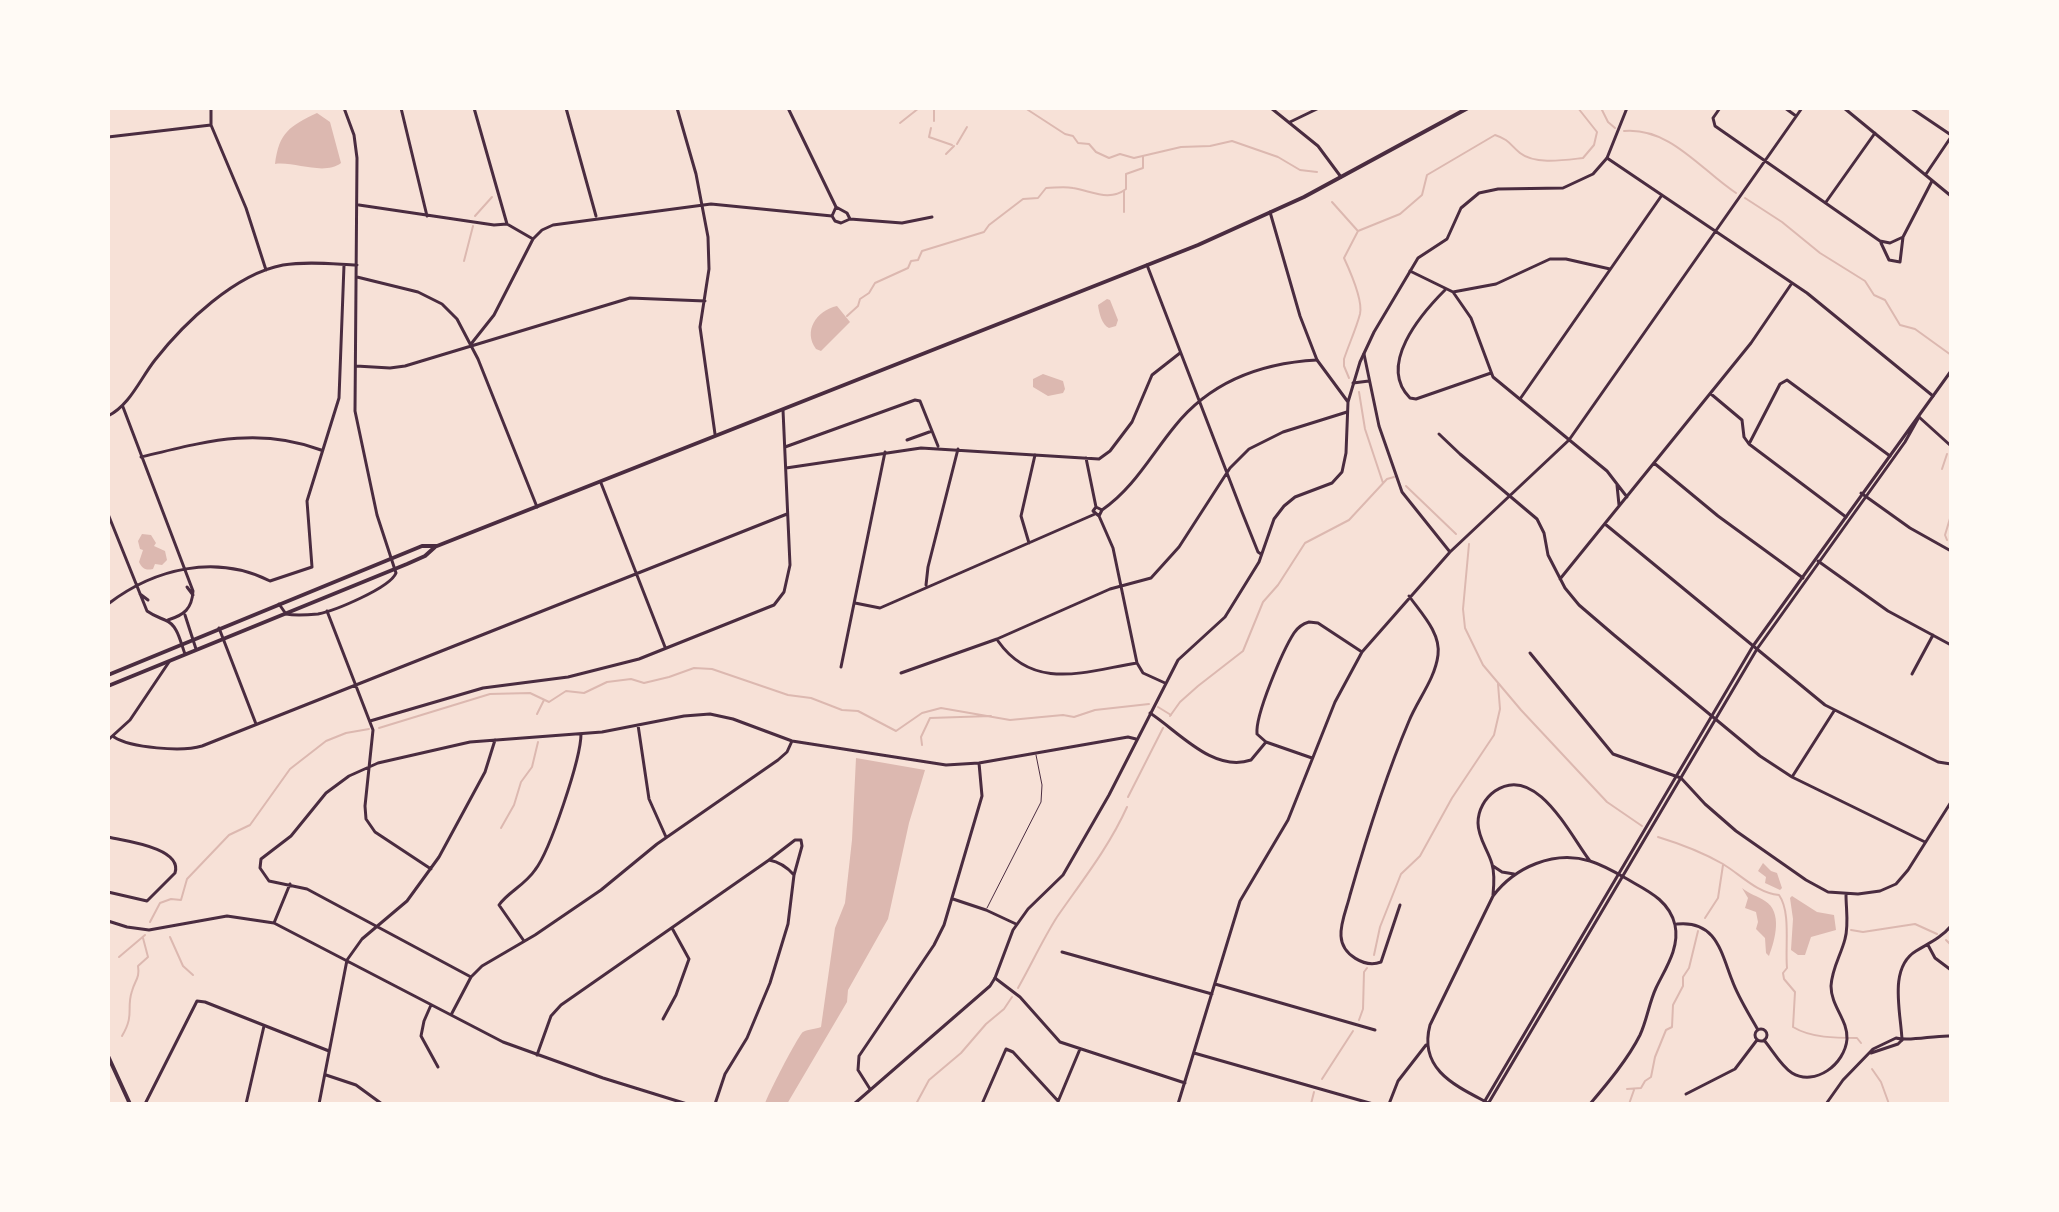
<!DOCTYPE html>
<style>
body{margin:0}
#map{position:relative;width:2059px;height:1212px;overflow:hidden;background:#f7e1d7;font-family:"Titillium Web",sans-serif}
canvas{display:block}
.frame{position:absolute;inset:0;border:110px solid #fffaf5;pointer-events:none}
</style>
<div id="map">
<canvas width="2059" height="1212"></canvas>
<div class="frame"></div>
</div>
<script>
const ctx = document.querySelector('canvas').getContext('2d');
ctx.lineJoin = 'round';
function paint(path, color) {
  ctx.fillStyle = color;
  ctx.fill(path, 'evenodd');
}
function trace(path, color, width, dash) {
  ctx.strokeStyle = color;
  ctx.lineWidth = width;
  ctx.lineCap = dash ? 'butt' : 'round';
  ctx.setLineDash(dash || []);
  ctx.stroke(path);
}
paint(new Path2D(`
 M317,113l13,9 11,41c-17,13 -47,-2 -66,1 4,-32 15,-38 42,-51z
 M1107,299l3,1 8,20 -2,6 -7,2c-7,-3 -10,-15 -11,-23z
 M837,306l13,16 -29,29 -5,-2c-13,-18 0,-38 21,-43z
 M1043,374l20,7 2,8 -2,4 -15,3 -15,-9v-8z
 M142,534l9,1 5,8 -2,3 11,5 2,9 -5,5 -7,-1 -2,5c-8,2 -11,-1 -14,-7l4,-12 -3,-1 -2,-8z
 M856,758l69,12 -16,53 -21,96 -40,71 -1,12 -60,102h-22c2,-8 34,-70 38,-72 5,-3 13,-3 18,-5l14,-99 10,-25 7,-63z
 M1763,863l8,8 6,2 5,15 -2,2 -15,-7 1,-6 -8,-6z
 M1742,888c7,6 16,8 23,13 18,11 10,39 4,55l-3,-3 -1,-15 -9,-9 2,-7 -2,-10 -11,-4 3,-10z
 M1792,896l25,16 17,3 2,15 -25,7 -6,18h-7l-7,-5 2,-31 -3,-21z`), '#dcb8b0');
trace(new Path2D(`
 M1025,108l40,26 8,2 5,7 11,1 7,8 13,6 11,-4 14,4 47,-11 29,-1 22,-5 46,16 22,13 17,2
 M1601,108l7,14 7,6
 M934,121v-13
 M900,123l19,-15
 M931,128l-2,9 23,8
 M1624,131c46,-4 77,39 112,62
 M957,144l10,-17
 M946,154l8,-8
 M1124,191v21
 M1745,198l37,24 38,31 45,28 9,14 11,5 15,25 15,4 36,26
 M1332,202l25,28
 M475,216l17,-19
 M464,261l9,-35
 M847,316l11,-10 2,-7 9,-6 6,-10 33,-15 3,-7 7,-1 4,-9 62,-19 5,-7 34,-26 15,-1 8,-10c9,0 17,-2 27,0 19,3 36,14 53,1v-15l17,-6v-12
 M1349,378l-5,-12v-7c5,-15 12,-30 16,-45 3,-13 -10,-43 -16,-56l14,-27 42,-17 22,-19 5,-20 68,-40c15,5 14,9 25,18 15,12 45,7 63,5l11,-13 3,-13 -19,-24
 M1359,392l6,37 18,54
 M1942,469l5,-15
 M1406,486l50,48
 M1947,540l-2,-5 6,-20
 M1469,544l-6,65 2,19 18,37 38,45 86,92 35,24
 M1158,707l13,8
 M537,714l7,-14
 M1170,716l10,-14 18,-16 45,-35 20,-49 15,-17 27,-42 44,-23 38,-41 7,-2
 M379,728l111,-34 40,-1 19,9 17,-11 18,2 23,-11 24,-3 13,4 25,-6 25,-9 18,1 76,26 23,3 31,12 16,1 38,20 26,-18 19,-5 69,12 53,-5 11,2 21,-7 54,-6
 M922,745l-1,-8 9,-19 61,-2
 M1128,797l35,-69
 M501,828l13,-23 7,-23 11,-15 6,-25
 M1658,837c23,7 44,15 65,27 18,11 34,29 56,31 12,17 6,51 8,73l-4,5 1,6 11,13 -2,35c18,11 43,11 64,11l4,5
 M1705,918l13,-20 5,-33
 M150,922l10,-19 11,-4 10,1 6,-21 42,-44 21,-10 40,-56 36,-28 20,-8 23,-4
 M1851,930l12,2 52,-8 22,10
 M170,937l13,29 10,9
 M1946,940l5,5
 M1374,955l6,-28 21,-53 19,-18 32,-58 42,-63 6,-26 -2,-25
 M119,957l26,-22
 M1018,988c13,-23 25,-49 39,-71 25,-36 52,-70 70,-110
 M1359,1020l4,-11 1,-37 3,-4
 M122,1036c13,-22 4,-27 10,-45 3,-11 8,-13 6,-25l10,-9 -5,-19
 M1872,1069l9,13 8,22
 M1322,1079l31,-48
 M1627,1089l14,-1 4,-7 6,-4 4,-20 11,-27 6,-3 1,-22 10,-19v-9l6,-9 9,-37
 M916,1104l13,-24 32,-27 25,-29 18,-15 8,-12
 M1311,1104l3,-12
 M1629,1104l5,-14`), '#dcb8b0', 2);
trace(new Path2D(`
 M987,908l54,-106 1,-17 -6,-30`), '#4a2c40', 1);
trace(new Path2D(`
 M211,108v17l35,83 20,62
 M401,108l26,108
 M474,108l33,116
 M566,108l30,108
 M677,108l19,66 12,63 1,32 -9,58 15,107
 M788,108l48,99 -4,9
 M1271,108l47,38 23,31
 M1720,108l-7,10 2,8 165,115 10,2 13,-6
 M1785,108l11,8
 M1844,108l107,88
 M1911,108l40,27
 M1290,122l29,-14
 M108,137l103,-12
 M1607,158l200,135 126,103
 M1926,174l25,-37
 M1826,202l49,-69
 M359,205l135,20 13,-1 26,15
 M836,207l11,6 3,6
 M1881,243l8,17 11,2 3,-25 29,-56
 M1147,265l95,247 16,40 3,2
 M1410,271l43,21 18,26 22,59 114,94 20,26
 M357,277l61,15 24,12 15,15 21,40 59,148
 M1445,290c-24,24 -68,75 -35,108l6,1 75,-26
 M1453,292l43,-8 54,-25h16l44,10
 M471,344l23,-29 39,-76 9,-9 11,-5 158,-21 121,12 3,5 6,2 9,-4 52,4 30,-6
 M1364,354l15,72 23,66 48,60
 M356,366l34,2 15,-2 225,-68 75,3
 M1353,383l16,-2
 M1711,394l31,26 2,17 5,7 97,73
 M1520,399l142,-204
 M123,407l70,184c-1,18 -9,24 -25,29
 M108,416c22,-11 32,-37 47,-56 29,-37 80,-86 128,-95 24,-4 50,-1 74,0
 M1919,417l32,29
 M1439,434l21,20 77,65 7,14 4,22 17,33 14,17 35,30 146,121 32,21 133,65
 M907,440l25,-9
 M1749,444l31,-60 7,-4 103,76
 M785,447l130,-47 5,1 18,45
 M141,457c63,-15 116,-31 180,-7
 M1086,458l10,49 -3,4 6,5 3,-6 -6,-3
 M1654,463l64,53 85,62
 M786,468l135,-20 178,11 11,-8 22,-29 20,-47 28,-22
 M601,483l64,164
 M1617,485l2,20
 M1861,493l49,35 41,23
 M1102,510c32,-22 49,-55 73,-84 36,-45 86,-63 142,-66
 M108,514l39,97c7,5 11,6 18,9 13,5 15,21 20,34
 M1099,516l14,32 24,115 6,10 22,10
 M1605,524l220,181 113,57 13,2
 M1029,543l-8,-27 14,-61
 M1818,561l70,50 63,34
 M1560,579l191,-236 41,-60
 M926,585l2,-18 30,-118
 M187,587l6,8
 M140,594l8,6
 M855,603l25,5 215,-94
 M108,604c47,-36 108,-50 162,-23l42,-14 -5,-66 32,-103 5,-133
 M279,604l7,10c10,2 21,1 32,0 16,-3 72,-26 78,-41l-19,-58 -22,-104 2,-253 -3,-23 -10,-27
 M327,611l46,119 -8,76 1,13 9,13 56,37
 M185,615l11,34
 M219,628l37,96
 M998,641c36,51 88,30 139,22
 M1530,653l83,101 68,24 24,26 31,27 70,49 22,12 30,2 22,-3 16,-7 12,-14 43,-68
 M841,667l44,-215
 M901,673l96,-34 113,-50 41,-11 28,-31 51,-79 19,-19 34,-17 64,-20
 M1912,674l21,-39
 M1150,713c28,18 63,60 101,47l15,-18
 M370,721l113,-33 85,-11 71,-18 135,-54 10,-13 6,-27 -7,-155
 M638,725l11,74 17,38
 M114,737c17,11 68,15 88,9l585,-232
 M108,740l22,-20 39,-58
 M1312,758l-46,-16 -9,-8c-2,-19 26,-84 37,-101 4,-6 8,-9 15,-11l9,1 44,29
 M1792,777l42,-66
 M108,837c18,4 75,11 67,36l-28,28 -39,-9
 M769,860l26,-20h6l1,6 -8,29
 M1493,866l9,6 12,2
 M1493,895c1,-10 2,-21 -1,-31 -4,-14 -14,-26 -14,-41 0,-13 7,-25 17,-32 41,-28 75,44 95,70
 M953,899l33,11 30,14
 M1400,905l-19,57c-16,6 -39,-7 -40,-26 -1,-13 6,-28 9,-41 16,-56 36,-120 59,-174 9,-22 26,-42 29,-66 3,-22 -17,-42 -29,-59
 M108,921l19,6 22,3 78,-14 47,7 229,119 100,36 84,26
 M274,923l16,-39
 M1677,924c39,-4 44,28 55,56 6,17 17,34 26,50
 M524,941l-25,-36c9,-13 26,-20 36,-35 15,-19 46,-112 46,-136
 M1928,945l7,13 16,12
 M1062,952l150,42
 M471,977l-164,-88 -38,-8 -9,-13 1,-9 30,-23 35,-43 23,-17 29,-13 92,-21 132,-10 82,-16 26,-2 23,5 59,22 154,24 33,-2 149,-26 8,2
 M995,978l25,19 40,45 125,41
 M1215,984l160,46
 M431,1005l-7,16 -3,15 17,31
 M451,1015l20,-38 11,-11 53,-31 66,-45 56,-46 121,-84 9,-8 5,-11
 M663,1019l13,-24 13,-36 -17,-31
 M1755 1035a6 6 0 1 1 12 0a6 6 0 1 1-12 0Z
 M1764,1040c9,11 17,26 28,33 23,14 53,-9 55,-34 1,-19 -16,-33 -16,-53 1,-18 10,-31 14,-47 4,-14 1,-30 1,-44
 M1902,1040c-1,-27 -14,-72 14,-89 13,-8 25,-13 35,-25
 M1194,1053l179,51
 M537,1055l14,-39 10,-11 208,-145c11,2 18,7 25,15l-6,49 -18,59 -23,55 -22,36 -10,30
 M326,1075l30,10 26,19
 M870,1089l-12,-19 1,-14 75,-111 10,-20 38,-129 -3,-33
 M1686,1094l49,-25 22,-29
 M145,1104l52,-103 8,1 124,49
 M246,1104l18,-78
 M319,1104l28,-144 15,-21 45,-38 32,-44 46,-85 10,-32
 M982,1104l24,-55 7,3 45,49
 M1057,1104l23,-55
 M1178,1104l62,-203 48,-81 47,-118 27,-50 88,-100 119,-112 233,-332
 M1389,1104l9,-23 28,-36
 M1490,1104c-34,-18 -72,-34 -60,-79l63,-129c22,-29 61,-46 97,-35 16,5 30,14 44,22 18,10 36,20 41,42 5,23 -10,44 -19,63 -7,15 -9,32 -16,47 -12,24 -33,49 -50,69`), '#4a2c40', 3);
trace(new Path2D(`
 M1270,212l30,104 17,44 31,42
 M1871,1053l27,-9 4,-4
 M854,1104l136,-118 5,-8 18,-48 15,-21 35,-34 46,-80 69,-135 47,-43 34,-55 15,-43 10,-13 11,-9 37,-14 10,-11 4,-19 2,-51 12,-40 14,-30 44,-74 29,-19 14,-31 18,-15 19,-4 65,-1 30,-14 14,-16 20,-50
 M1483,1104l270,-458 198,-275
 M1488,1104l269,-455 148,-207 14,-25
 M1826,1104l17,-24 30,-31 23,-11c14,4 38,-3 55,-2`), '#4a2c40', 3);
trace(new Path2D(`
 M108,1056l22,48`), '#4a2c40', 4);
trace(new Path2D(`
 M108,675l314,-129h15l761,-301 106,-48 164,-89
 M108,686l299,-122 18,-8 10,-9`), '#4a2c40', 4);
</script>
